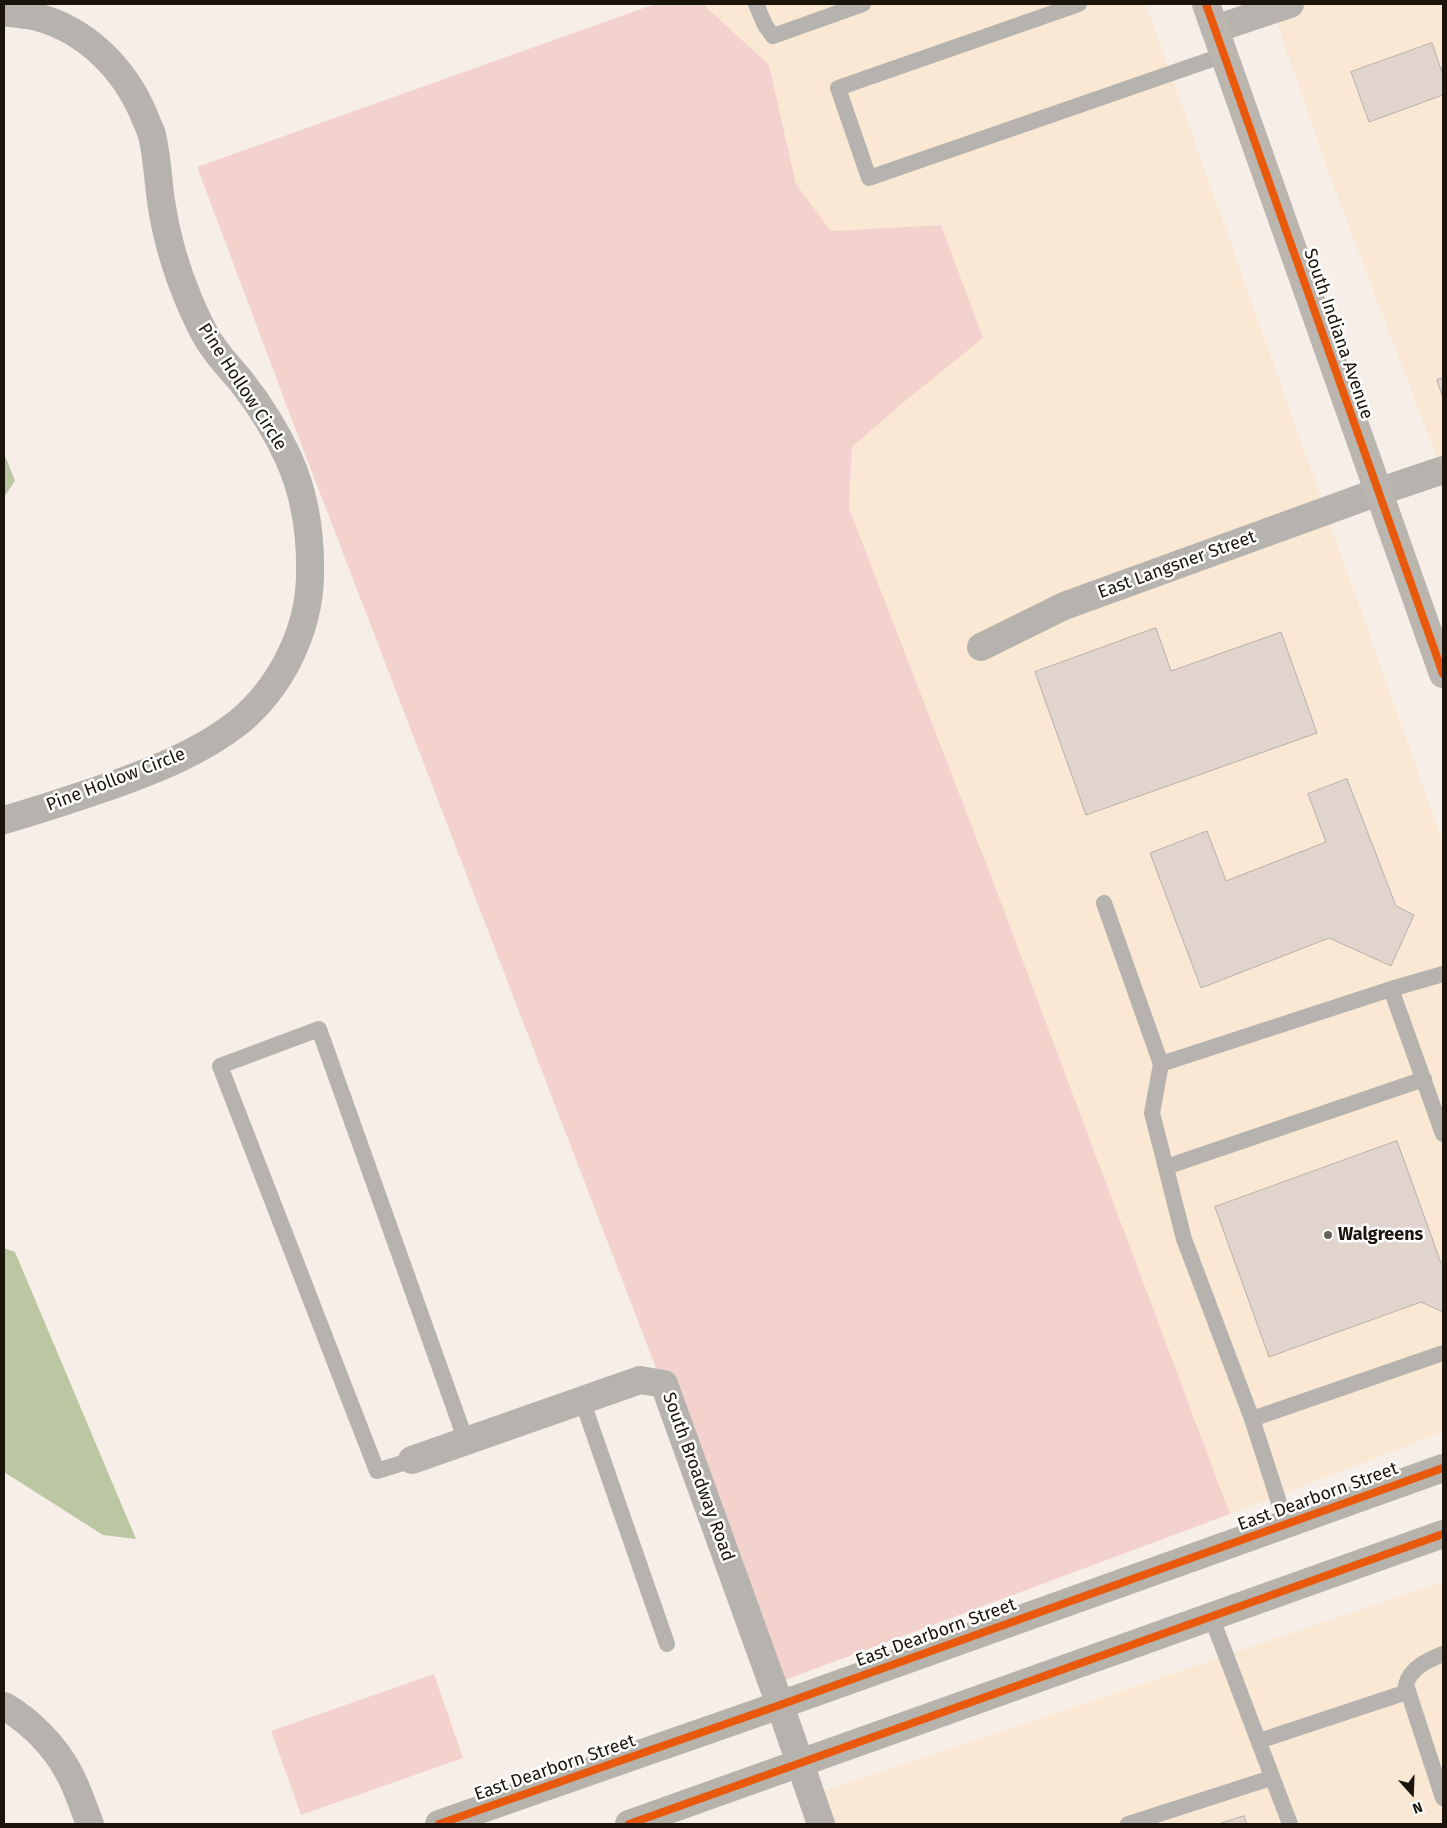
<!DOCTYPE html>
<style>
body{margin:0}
#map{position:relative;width:1447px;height:1828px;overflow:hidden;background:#f7efe7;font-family:"Fira Sans",sans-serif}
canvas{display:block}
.frame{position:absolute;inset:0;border:5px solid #1b140b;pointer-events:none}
.north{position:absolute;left:1387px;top:1768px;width:50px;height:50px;-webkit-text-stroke:4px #fff;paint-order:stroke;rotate:160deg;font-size:14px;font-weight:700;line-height:20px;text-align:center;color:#1b140b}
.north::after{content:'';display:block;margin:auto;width:18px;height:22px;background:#1b140b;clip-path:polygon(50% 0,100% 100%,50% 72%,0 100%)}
</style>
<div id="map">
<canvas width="1447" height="1828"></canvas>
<div class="frame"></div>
<div class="north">N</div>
</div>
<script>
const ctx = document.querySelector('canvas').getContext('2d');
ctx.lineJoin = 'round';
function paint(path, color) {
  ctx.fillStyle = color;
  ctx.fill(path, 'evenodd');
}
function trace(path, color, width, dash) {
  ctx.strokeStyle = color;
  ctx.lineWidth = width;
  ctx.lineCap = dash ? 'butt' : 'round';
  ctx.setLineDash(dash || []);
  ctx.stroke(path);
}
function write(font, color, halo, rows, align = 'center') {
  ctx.font = font + ' "Fira Sans",sans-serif';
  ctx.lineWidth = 5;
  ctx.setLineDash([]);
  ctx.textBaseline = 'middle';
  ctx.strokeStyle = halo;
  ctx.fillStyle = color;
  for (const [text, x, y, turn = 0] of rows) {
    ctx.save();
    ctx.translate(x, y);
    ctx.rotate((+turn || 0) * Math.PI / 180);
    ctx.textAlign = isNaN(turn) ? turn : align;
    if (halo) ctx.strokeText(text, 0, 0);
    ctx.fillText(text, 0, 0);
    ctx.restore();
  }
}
paint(new Path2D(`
 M703,4h443l297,838v590l-213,82 -237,-633 -144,-373 3,-61 52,-45 79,-65 -43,-112 -109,6 -35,-47 -27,-119z
 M1270,4h173v470l-111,-292z
 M1443,1582v242h-613l-11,-31z`), '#fbe8d4');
paint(new Path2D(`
 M655,4h48l66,61 27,119 35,47 110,-6 42,113 -79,64 -52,45 -3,61 144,373 237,633 -453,169 -479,-1247 -101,-269z
 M434,1674l29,84 -162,57 -30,-84z`), '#f3d2ce');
paint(new Path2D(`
 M4,457l2,1 9,23 -11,16z
 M4,1248l11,4 121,287 -33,-4 -99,-63z`), '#bbc6a3');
const building = new Path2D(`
 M1432,43l11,32v20l-74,27 -18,-50z
 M1443,378v20l-6,-18z
 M1156,628l15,43 110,-39 36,101 -231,82 -51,-143z
 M1347,779l49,127 18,9 -23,51 -62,-28 -128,50 -51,-135 57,-22 19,50 100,-39 -18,-48z
 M1397,1141l44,122 2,1v48l-22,-10 -152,55 -54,-150z
 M1244,1816l3,8h-28z`);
paint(building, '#e1d4cc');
trace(building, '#b9b0aa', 1);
trace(new Path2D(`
 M756,4l9,21 8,11 90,-32
 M1079,4l-241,84 31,90 355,-123
 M1104,903l57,161 -9,49 32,126 68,180
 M1443,974l-52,15 52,145
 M1161,1064l230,-75
 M1166,1167l258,-88
 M582,1400l85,244
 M412,1460l-35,11 -157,-405 99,-37 147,412
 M1286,1524l-34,-105 191,-66
 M1211,1616l79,208
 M1443,1654c-15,6 -33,14 -37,31l37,113
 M1259,1741l148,-49
 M1128,1824l143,-46`), '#b6b3ae', 16);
trace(new Path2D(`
 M4,12c11,2 22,2 33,5 49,13 87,51 107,98 2,6 6,13 8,20 5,21 6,45 9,66 5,36 15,69 29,102 7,15 13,31 23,44 8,12 19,23 28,34 18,23 35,50 47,76 17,37 23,78 22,119 -1,55 -29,111 -71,146 -38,30 -84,48 -129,64 -35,12 -71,24 -106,34
 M1215,29l75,-25
 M981,647l83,-41 314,-114 65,-22
 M412,1460l228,-80 24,4 116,321 41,119
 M4,1706c26,15 51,40 65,67 9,16 14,34 21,51`), '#b6b3ae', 28);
trace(new Path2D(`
 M439,1824l341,-119 663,-237
 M629,1824l814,-290`), '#b6b3ac', 28);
trace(new Path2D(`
 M1206,4l237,670`), '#bbb5af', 28);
trace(new Path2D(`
 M1206,4l237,670
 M439,1824l341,-119 663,-237
 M629,1824l814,-290`), '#e8590c', 8);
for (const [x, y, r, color] of [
 [1328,1235,5,"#686158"]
]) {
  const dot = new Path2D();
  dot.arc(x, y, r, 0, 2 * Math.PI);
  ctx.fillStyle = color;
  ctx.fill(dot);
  trace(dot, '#fff', 2);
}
write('18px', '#1b140b', '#fff', [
 ["South Indiana Avenue",1338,334,71],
 ["Pine Hollow Circle",242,387,57],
 ["East Langsner Street",1177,565,-20],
 ["Pine Hollow Circle",116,780,-21],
 ["South Broadway Road",698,1477,70],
 ["East Dearborn Street",1318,1497,-20],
 ["East Dearborn Street",936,1633,-20],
 ["East Dearborn Street",555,1768,-19]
]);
write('bold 18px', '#1b140b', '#fff', [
 ["Walgreens",1338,1235]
], 'left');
</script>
